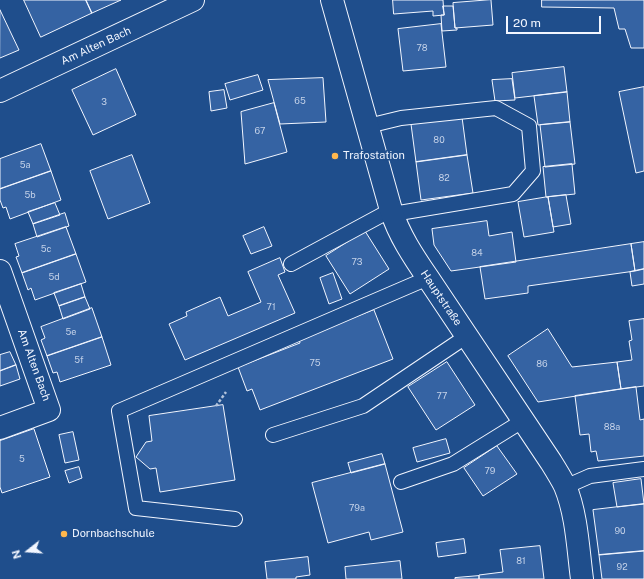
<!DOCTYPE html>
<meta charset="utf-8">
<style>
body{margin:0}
#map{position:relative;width:644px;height:579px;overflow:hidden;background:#1f4e8c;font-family:"Public Sans",sans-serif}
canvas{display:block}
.north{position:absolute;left:8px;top:531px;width:40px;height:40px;-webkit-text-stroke:3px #1f4e8c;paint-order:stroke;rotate:253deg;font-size:11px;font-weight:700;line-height:16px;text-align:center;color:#f2f6ff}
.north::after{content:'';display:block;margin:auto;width:14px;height:18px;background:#f2f6ff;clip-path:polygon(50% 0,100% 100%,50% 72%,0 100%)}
.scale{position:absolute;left:506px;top:16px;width:95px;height:18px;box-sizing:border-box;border:2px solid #f2f6ff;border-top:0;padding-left:5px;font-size:12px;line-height:14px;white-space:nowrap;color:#f2f6ff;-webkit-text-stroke:3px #1f4e8c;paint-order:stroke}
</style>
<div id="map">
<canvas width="644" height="579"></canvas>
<div class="north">N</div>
<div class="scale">20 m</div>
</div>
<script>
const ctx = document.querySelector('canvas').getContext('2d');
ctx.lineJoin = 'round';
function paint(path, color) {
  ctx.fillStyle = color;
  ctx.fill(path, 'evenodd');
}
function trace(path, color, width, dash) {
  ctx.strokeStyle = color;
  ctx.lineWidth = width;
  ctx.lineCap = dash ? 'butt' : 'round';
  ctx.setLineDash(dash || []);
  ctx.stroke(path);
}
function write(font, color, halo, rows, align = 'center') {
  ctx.font = font + ' "Public Sans",sans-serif';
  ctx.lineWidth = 3;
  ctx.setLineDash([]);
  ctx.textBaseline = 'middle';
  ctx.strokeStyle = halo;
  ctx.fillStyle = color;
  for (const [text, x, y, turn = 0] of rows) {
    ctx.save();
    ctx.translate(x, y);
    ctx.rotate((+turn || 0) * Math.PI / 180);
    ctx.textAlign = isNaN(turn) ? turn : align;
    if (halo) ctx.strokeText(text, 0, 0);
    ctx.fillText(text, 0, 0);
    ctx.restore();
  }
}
const building = new Path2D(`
 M24,0h62l6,13 -51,24z
 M86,0h35l-29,13z
 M393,0h50l1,15 -11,1v-5l-39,3z
 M491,0l2,25 -38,3 -2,-25z
 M542,0h102v48h-13l-6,-19h-6l-5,-21 -72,-1z
 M443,6h10l2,22h2v2l-15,1 -1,-16h3z
 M0,10l19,40 -19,8z
 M441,24l5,43 -43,4 -5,-42z
 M564,67l3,25 -52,6 -3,-25z
 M116,69l20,46 -43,20 -21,-45z
 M258,75l5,15 -33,10 -5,-16z
 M323,78l3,44 -46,2 -12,-44z
 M512,79l3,21 -20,1 -3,-21z
 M644,87v84l-8,2 -17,-81z
 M224,90l3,18 -16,3 -2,-19z
 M567,92l3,30 -32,3 -4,-29z
 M274,103l13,49 -42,12 -4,-52z
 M462,117l5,38 -51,7 -5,-38z
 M570,122l5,42 -30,3 -5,-42z
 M41,144l10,27 -51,18v-30z
 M132,155l18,48 -42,16 -18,-48z
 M467,155l6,38 -52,7 -5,-38z
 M572,164l3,30 -29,3 -3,-30z
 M51,171l10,29 -51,19 -4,-12 -3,1 -3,-8v-11z
 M566,195l5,29 -18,3 -5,-30z
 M546,197h2l6,35 -30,5 -6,-35z
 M55,203l5,12 -27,9 -5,-12z
 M65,213l4,13 -32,11 -4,-13z
 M487,221l2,15 23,-4 4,30 -65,9 -17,-26 -2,-16z
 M66,227l10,27 -54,19 -6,-16 3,-1 -4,-12z
 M264,227l8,19 -21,8 -8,-18z
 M365,231l24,38 -39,25 -24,-38z
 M644,242v27l-9,2 -4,-27z
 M631,244l4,27 -107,15v7l-43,6 -5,-32z
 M76,254l10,28 -51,18 -4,-12 -3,2 -6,-17z
 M280,258l5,14 -7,3 17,38 -110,47 -16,-36 18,-8 -1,-4 34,-15 8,19 33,-14 -13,-30z
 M644,269v15l-12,2 -2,-14z
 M333,273l9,26 -13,5 -9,-26z
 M81,284l4,13 -26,9 -5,-13z
 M85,297l5,12 -27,10 -4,-13z
 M92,308l10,29 -55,19 -6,-16 4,-2 -4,-11z
 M374,310l19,49 -133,51 -8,-21 -5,2 -9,-24 62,-24 -1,-4z
 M644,319v67l-23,3 -4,-27 15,-2 -3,-19 3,-1 -3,-19z
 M548,329l24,38 45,-5 4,27 -83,13 -30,-46z
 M102,337l9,28 -51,17 -3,-10 -4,1 -6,-17z
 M10,352l6,13 -16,6v-16z
 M447,362l28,43 -39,25 -28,-43z
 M16,365l4,14 -20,7v-15z
 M636,387l4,33 4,-1v37l-46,5 -2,-10 -5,1 -2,-18 -9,1 -5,-39z
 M223,405l12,75 -75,12 -4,-24 -6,1 -14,-12 10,-15 6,-1 -3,-25z
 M34,429l16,48 -48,16 -2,-6v-46z
 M73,432l6,28 -14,3 -6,-28z
 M446,439l4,14 -33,9 -4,-14z
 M497,446l20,28 -34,22 -19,-28z
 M382,454l3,10 -34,9 -3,-10z
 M385,464l18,68 -32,8 -2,-8 -41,11 -16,-60z
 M79,467l3,11 -13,5 -4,-12z
 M641,479l3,25 -27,3 -4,-24z
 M644,504v47l-45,4 -6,-45z
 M464,539l2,14 -28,4 -2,-14z
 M540,546l4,33h-65v-4l24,-3 -3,-22z
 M644,551v28h-42l-3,-24z
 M308,557l2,18 -14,2v2h-29l-2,-17z
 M400,561l2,18h-56l-1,-12z
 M479,576v3h-24v-1z`);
paint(building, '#3563a3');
trace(building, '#f2f6ff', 1);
const lane = new Path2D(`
 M368,126l33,-8 95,-10 33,18 4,45 -20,23 -120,20
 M291,264l100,-54
 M273,435l90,-29 104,-70
 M401,482l52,-18 71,-44
 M565,487l25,-11 54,-7
 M235,519l-99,-11 -17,-97 309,-133`);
const street = new Path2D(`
 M0,91l193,-91
 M0,271l49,139 -49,18`);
const secondary = new Path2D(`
 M332,0l59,210c8,25 22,46 37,68l123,184c5,8 10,16 14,24 12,29 13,63 17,93`);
trace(lane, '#f2f6ff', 16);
trace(street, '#f2f6ff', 24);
trace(secondary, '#f2f6ff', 24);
trace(new Path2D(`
 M216,406l10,-14`), '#b3c4dc', 2.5, [3, 2]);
trace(lane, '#1f4e8c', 14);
trace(street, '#1f4e8c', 22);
trace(secondary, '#1f4e8c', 22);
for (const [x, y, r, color] of [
 [335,156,4,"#ffb74d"],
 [64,534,4,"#ffb74d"]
]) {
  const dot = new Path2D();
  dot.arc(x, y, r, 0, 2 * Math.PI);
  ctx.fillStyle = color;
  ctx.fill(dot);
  trace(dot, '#1f4e8c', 1.5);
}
write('9px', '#c3d1e8', null, [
 ["78",422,48],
 ["65",300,101],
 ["3",104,102],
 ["67",260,131],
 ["80",439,140],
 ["5a",25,165],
 ["82",444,178],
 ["5b",30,195],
 ["5c",46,249],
 ["84",477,253],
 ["73",357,262],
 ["5d",54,277],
 ["71",271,307],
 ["5e",71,332],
 ["5f",79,360],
 ["75",315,363],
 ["86",542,364],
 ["77",442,396],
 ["88a",612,427],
 ["5",22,459],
 ["79",490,471],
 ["79a",357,508],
 ["90",620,531],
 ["81",521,561],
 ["92",622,567]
]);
write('11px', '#f2f6ff', '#1f4e8c', [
 ["Am Alten Bach",96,46,-25],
 ["Hauptstraße",441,298,56],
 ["Am Alten Bach",34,365,70]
]);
write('11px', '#f2f6ff', '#1f4e8c', [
 ["Trafostation",343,156],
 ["Dornbachschule",72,534]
], 'left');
</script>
